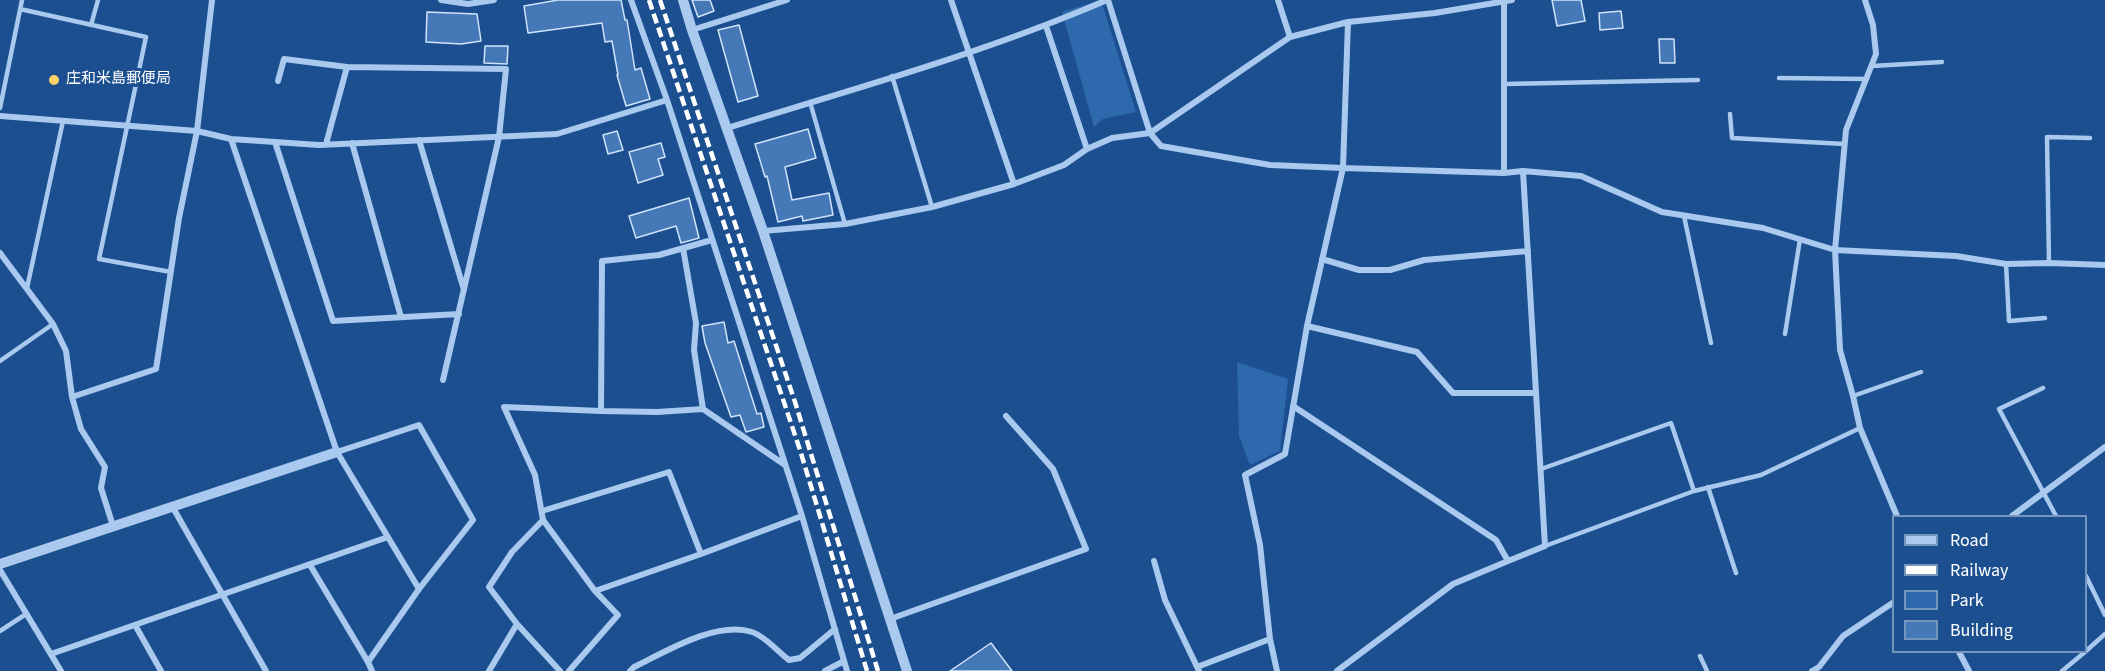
<!DOCTYPE html>
<meta charset="utf-8">
<style>
body{margin:0}
#map{position:relative;width:2105px;height:671px;overflow:hidden;background:#1b4f8f;font-family:"Source Sans 3",sans-serif}
canvas{display:block}
.legend{position:absolute;left:1892px;top:515px;width:195px;height:138px;box-sizing:border-box;background:#1b4f8f;border:2px solid #7695bc;margin:0;padding:8px 10px;list-style:none;font-size:18px;color:#fff}
.legend li{display:flex;align-items:center;gap:12px;height:30px}
.legend b{width:30px;border:2px solid #7695bc}
</style>
<div id="map">
<canvas width="2105" height="671"></canvas>
<ul class="legend">
<li><b style="height:8px;background:#a9c9ee"></b>Road</li>
<li><b style="height:8px;background:#fff"></b>Railway</li>
<li><b style="height:16px;background:#2e69ad"></b>Park</li>
<li><b style="height:16px;background:#4478b7"></b>Building</li>
</ul>
</div>
<script>
const ctx = document.querySelector('canvas').getContext('2d');
ctx.lineJoin = 'round';
function paint(path, color) {
  ctx.fillStyle = color;
  ctx.fill(path, 'evenodd');
}
function trace(path, color, width, dash) {
  ctx.strokeStyle = color;
  ctx.lineWidth = width;
  ctx.lineCap = dash ? 'butt' : 'round';
  ctx.setLineDash(dash || []);
  ctx.stroke(path);
}
function write(font, color, halo, rows, align = 'center') {
  ctx.font = font + ' "Source Sans 3","Noto Sans JP",sans-serif';
  ctx.lineWidth = 6;
  ctx.setLineDash([]);
  ctx.textBaseline = 'middle';
  ctx.strokeStyle = halo;
  ctx.fillStyle = color;
  for (const [text, x, y, turn = 0] of rows) {
    ctx.save();
    ctx.translate(x, y);
    ctx.rotate((+turn || 0) * Math.PI / 180);
    ctx.textAlign = isNaN(turn) ? turn : align;
    if (halo) ctx.strokeText(text, 0, 0);
    ctx.fillText(text, 0, 0);
    ctx.restore();
  }
}
paint(new Path2D(`
 M1101,0l35,112 -33,7 -9,8 -32,-115z
 M1237,362l51,17 -8,72 -30,14 -11,-29z`), '#2e69ad');
const building = new Path2D(`
 M558,0h63l4,20h2l8,50 6,-2 9,31 -24,7 -9,-31h1l-6,-34 -7,1 -3,-19 -74,10 -4,-27z
 M692,0h18l4,11 -16,6z
 M1552,0h29l4,21 -28,5z
 M1621,11l2,17 -23,2 -1,-17z
 M427,12l50,2 4,27 -20,3 -35,-2z
 M739,25l19,71 -20,6 -20,-72z
 M1659,39h15l1,24h-15z
 M485,46h23l-1,18 -23,-1z
 M808,129l8,29 -31,9 7,33 37,-7 4,22 -30,6 -1,-5 -24,6 -11,-46 -2,1 -10,-33z
 M617,131l6,19 -15,4 -5,-19z
 M661,143l4,14 -7,2 5,16 -25,8 -9,-31z
 M689,198l10,40 -18,5 -5,-17 -40,12 -7,-22z
 M724,322l4,21 6,-2 23,73 4,-1 3,14 -18,5 -6,-17 -9,2 -26,-74 -3,-17z
 M991,643l21,28h-62z`);
paint(building, '#4478b7');
trace(building, '#cfe3fa', 1.5);
trace(new Path2D(`
 M20,9l126,28 -47,222 72,13
 M91,25l7,-25
 M1872,66l70,-4
 M892,76l40,131
 M1779,78l88,1
 M1504,84l194,-4
 M810,102l35,122
 M0,108l22,-108
 M1730,114l2,24 113,6
 M1684,216l27,127
 M2049,263l-2,-126 43,1
 M2006,264l3,57 36,-3
 M27,288l36,-167
 M1785,334l15,-95
 M0,361l53,-37
 M2043,388l-44,21 57,107
 M1853,396l68,-24
 M1541,469l130,-46 23,68 -149,55
 M1708,487l28,86
 M1694,491l67,-16 99,-47
 M2086,576l19,39
 M0,631l26,-17
 M2086,651l19,-17
 M1700,656l7,15
 M2062,671l23,-19`), '#a9c9ee', 4.5);
trace(new Path2D(`
 M441,0l27,4 26,-4
 M631,0l36,100 135,416 45,155
 M951,0l63,184
 M1108,0l42,133 11,13 109,19 73,3 5,-146
 M1278,0l12,37
 M1865,0l8,25 3,29 -30,76 -11,120 5,100 13,46 7,32 37,88
 M1504,2v171
 M1046,26l41,123
 M692,30l95,-30
 M278,81l6,-22 63,8 159,2 -7,68 -56,243
 M0,116l197,15 34,8 88,6 238,-11 110,-34
 M727,128c127,-39 257,-75 380,-128
 M231,139l106,313 82,137
 M419,140l45,150
 M275,142l58,179 126,-7
 M352,143l49,174
 M326,144l21,-77
 M763,231l82,-7 87,-17 82,-23 50,-19 23,-16 25,-11 38,-5 140,-96 58,-15 87,-9 77,-13
 M712,240l-53,15 -57,6 -1,150 -97,-4 31,68 8,45 52,71 106,-37 101,-38
 M683,248l13,75 -2,27 9,59
 M0,253l53,71 13,27 6,46 9,32 24,38 -4,21 12,38
 M1322,259l37,11h31l34,-10 104,-9
 M1307,326l110,26 36,41h83
 M72,397l84,-28 23,-151 18,-87 15,-131
 M1293,406l203,134 12,21 37,-15 -22,-375
 M601,411l56,1 46,-3 82,56
 M337,452l82,-27 54,95 -54,69 -51,73 4,9
 M172,506l94,165
 M542,511l127,-39 32,82
 M2012,516l93,-69
 M1154,561l11,39 34,71
 M310,565l58,97
 M0,570l61,101
 M890,619l196,-70 -33,-80 -47,-53
 M517,624l43,47
 M135,625l26,46
 M1959,652l10,19
 M51,654l337,-117
 M1197,667l73,-28
 M489,671l28,-47 -28,-37 23,-35 31,-32
 M569,671l49,-56 -23,-24
 M630,671l4,-4c31,-15 83,-47 118,-35 13,4 26,20 37,28l11,-2 35,-29
 M825,671l19,-10
 M1277,671l-7,-32 -10,-94 -15,-70 40,-21 22,-128 36,-158 161,5 19,-2 58,5 81,36 101,16 72,22 121,6 50,8 43,-1 56,2
 M1337,671l116,-87 55,-23
 M1812,671l7,-4 24,-31 51,-34`), '#a9c9ee', 6);
trace(new Path2D(`
 M683,0l9,30 71,201 144,440
 M0,564l337,-112`), '#a9c9ee', 10);
trace(new Path2D(`
 M649,0l151,450 67,221
 M660,0l135,402 83,269`), '#fff', 4.5, [10, 4.5]);
for (const [x, y, r, color] of [
 [54,80,6,"#ffd166"]
]) {
  const dot = new Path2D();
  dot.arc(x, y, r, 0, 2 * Math.PI);
  ctx.fillStyle = color;
  ctx.fill(dot);
  trace(dot, '#1b4f8f', 2);
}
write('15px', '#fff', '#1b4f8f', [
 ["庄和米島郵便局",66,80]
], 'left');
</script>
